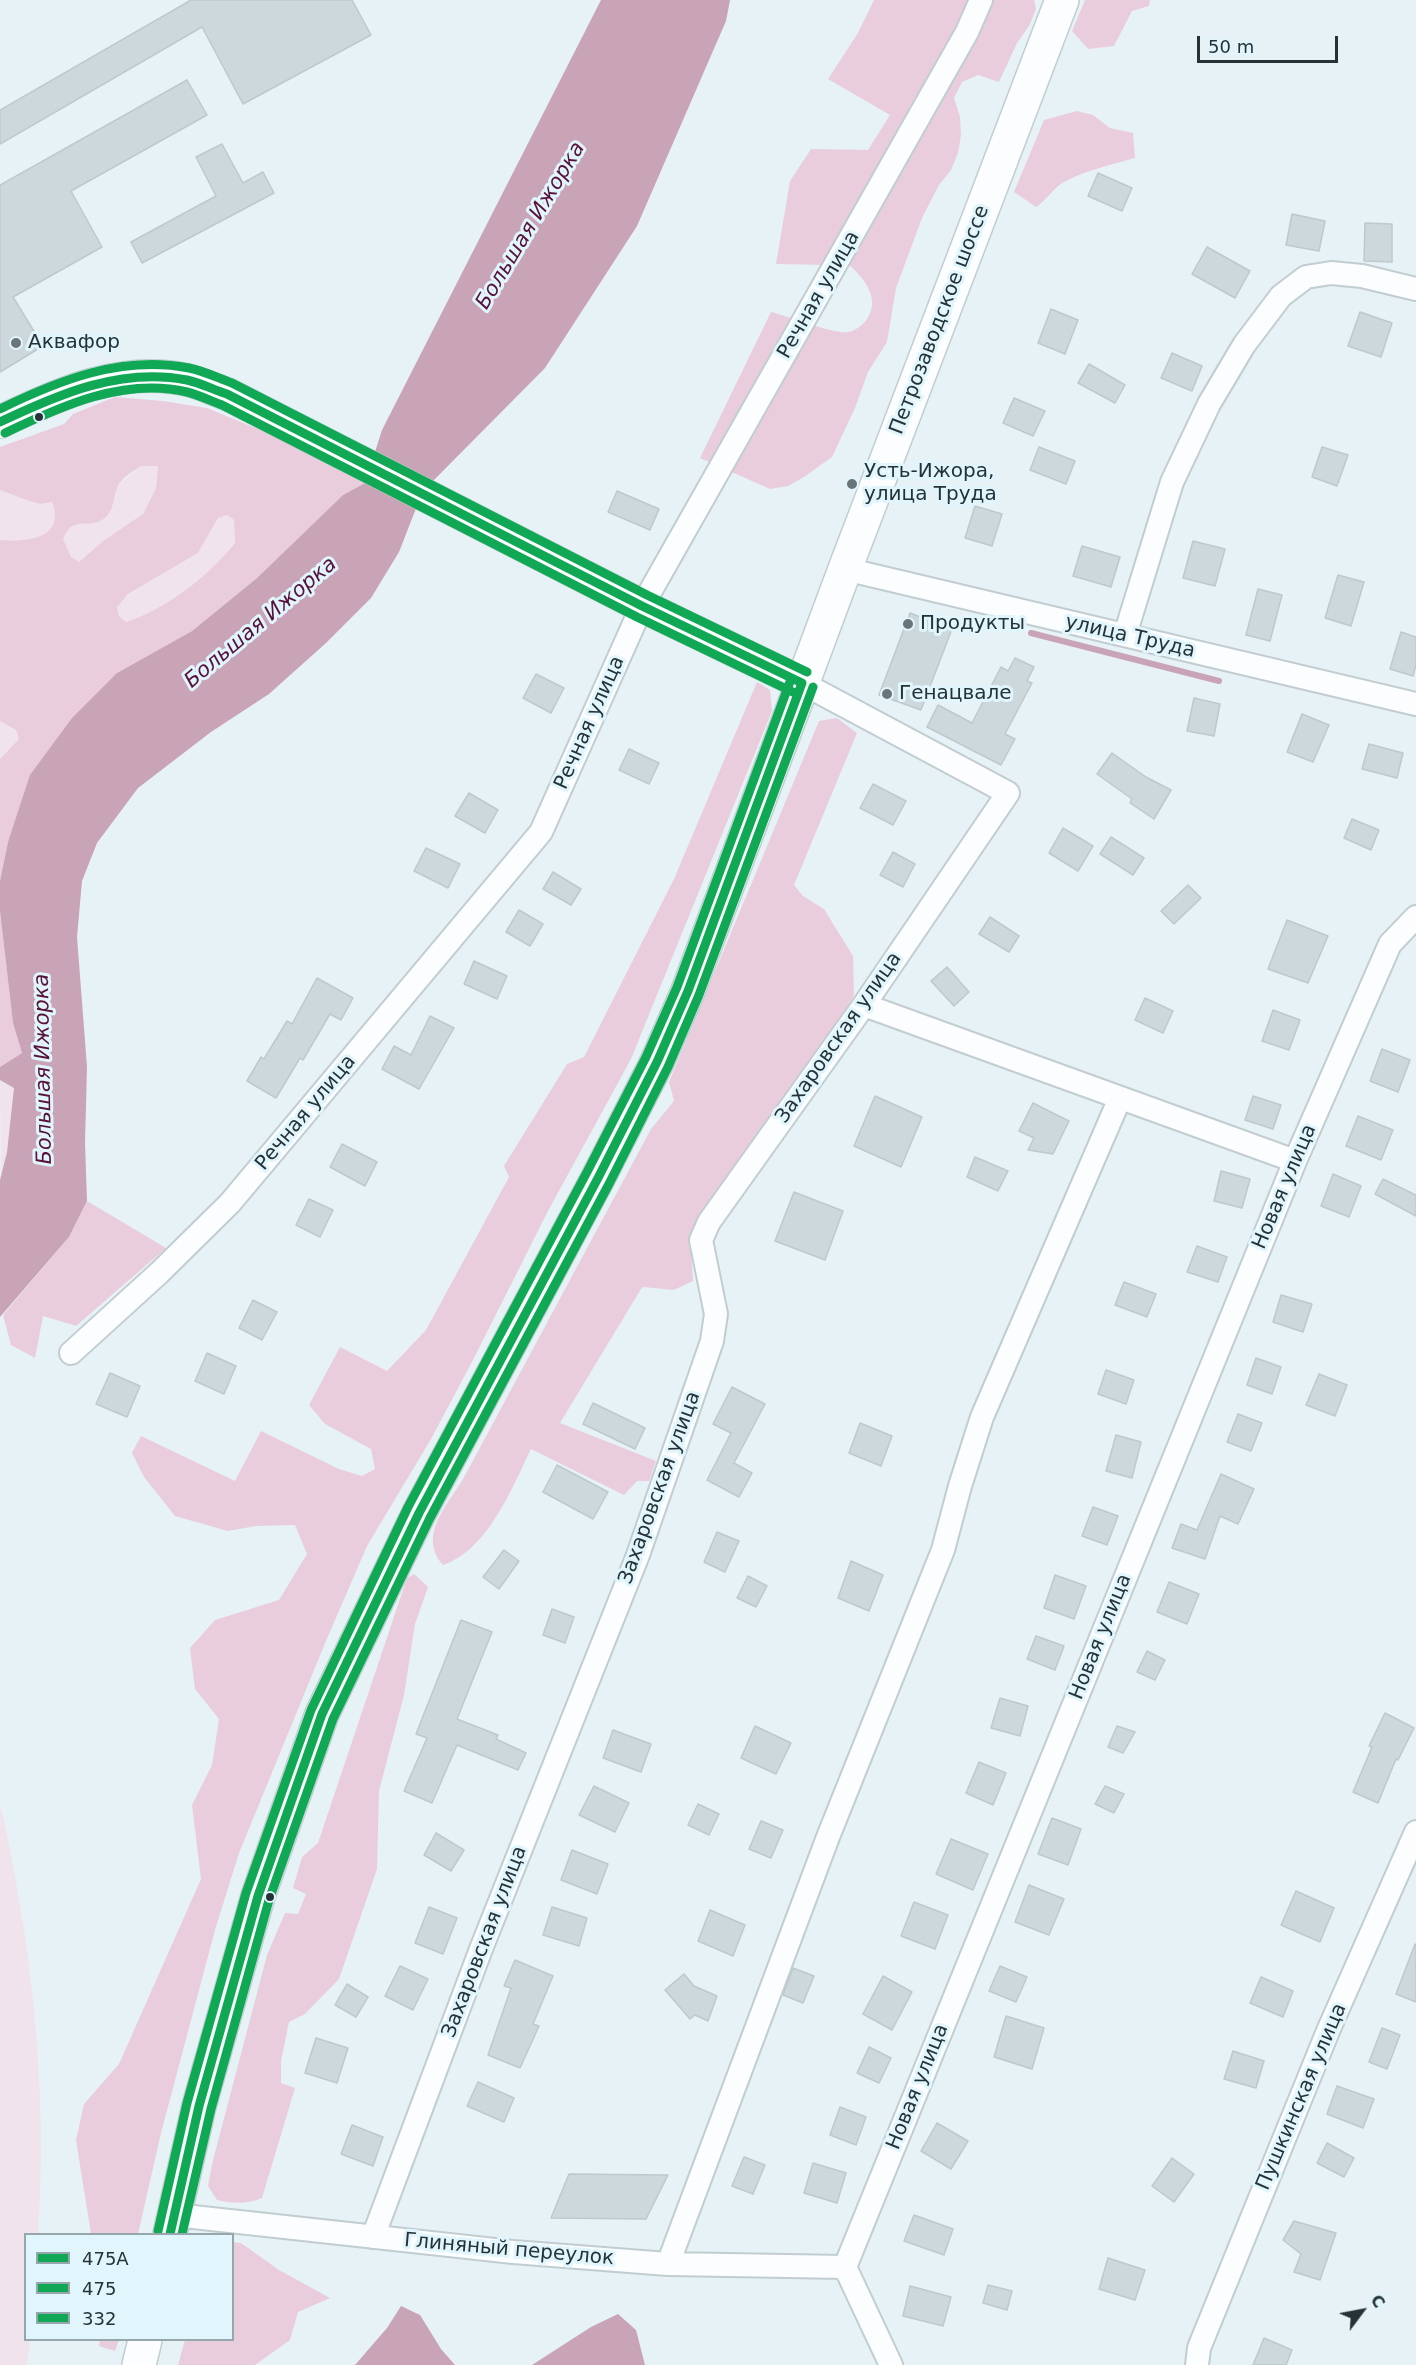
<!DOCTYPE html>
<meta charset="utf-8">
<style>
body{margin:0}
#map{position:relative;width:1416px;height:2365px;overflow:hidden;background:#e6f2f6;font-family:"DejaVu Sans",sans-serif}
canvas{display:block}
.legend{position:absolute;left:24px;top:2233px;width:210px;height:108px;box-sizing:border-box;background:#e0f5fc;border:2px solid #95a7ad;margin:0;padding:8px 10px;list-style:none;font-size:18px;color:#253236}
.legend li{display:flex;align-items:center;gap:12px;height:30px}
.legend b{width:30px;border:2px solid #95a7ad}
.north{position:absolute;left:1332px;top:2281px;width:60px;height:60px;-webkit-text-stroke:4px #e0f5fc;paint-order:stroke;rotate:58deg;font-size:16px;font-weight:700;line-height:24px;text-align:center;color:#253236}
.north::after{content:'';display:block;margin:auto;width:21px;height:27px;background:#253236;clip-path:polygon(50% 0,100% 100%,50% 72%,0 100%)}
.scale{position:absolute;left:1197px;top:36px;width:141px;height:27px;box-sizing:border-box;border:3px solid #253236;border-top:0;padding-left:8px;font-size:18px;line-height:21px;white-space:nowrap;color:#253236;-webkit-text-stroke:4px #e0f5fc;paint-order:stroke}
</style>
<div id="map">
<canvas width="1416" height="2365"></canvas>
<ul class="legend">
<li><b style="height:8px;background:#10a855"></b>475А</li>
<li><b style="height:8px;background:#10a855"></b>475</li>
<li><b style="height:8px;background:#10a855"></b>332</li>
</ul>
<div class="north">С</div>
<div class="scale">50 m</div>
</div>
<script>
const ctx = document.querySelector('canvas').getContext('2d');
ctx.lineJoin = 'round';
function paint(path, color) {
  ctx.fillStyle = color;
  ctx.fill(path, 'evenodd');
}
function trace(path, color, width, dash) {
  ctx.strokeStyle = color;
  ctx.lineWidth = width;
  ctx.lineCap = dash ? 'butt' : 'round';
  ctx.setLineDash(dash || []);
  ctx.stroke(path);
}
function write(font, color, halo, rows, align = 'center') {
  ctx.font = font + ' "DejaVu Sans",sans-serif';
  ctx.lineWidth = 6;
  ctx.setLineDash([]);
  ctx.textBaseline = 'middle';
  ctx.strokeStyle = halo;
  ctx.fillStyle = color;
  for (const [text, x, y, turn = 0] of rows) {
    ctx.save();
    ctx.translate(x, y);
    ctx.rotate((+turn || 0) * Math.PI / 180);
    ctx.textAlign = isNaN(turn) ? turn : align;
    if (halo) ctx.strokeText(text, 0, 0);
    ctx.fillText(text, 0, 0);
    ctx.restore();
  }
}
paint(new Path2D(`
 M141,466h17l-2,22 -13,26 -40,27 -24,21 -8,-4 -9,-19c8,-18 30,-20 47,-25l10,-30z
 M0,490l29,11 11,3 12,-2c14,37 -26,40 -52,38z
 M227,515l7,5 1,23c-28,34 -67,65 -109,79l-7,-6 -2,-9 11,-13 70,-41 20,-35z
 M0,721l16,9 3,9 -19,20z
 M0,1080l14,8 -7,64 -6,26z
 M0,1803c32,140 48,287 38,431h-12v106h4l-3,25h-27z`), '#f1e3ec');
paint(new Path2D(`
 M874,0h160l2,9 -7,17 -12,17 -18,39 -21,-7 -16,7 -8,16 6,19 1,18 -3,18 -7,17 -12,15 -17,33 -26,70 -9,54 -19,30 -13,36 -23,49 -28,20 -16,9 -18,3 -70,-31 71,-146c16,4 65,23 77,20 7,-1 15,-7 19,-13 14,-21 -3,-41 -19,-55l-19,1 -53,-1 14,-83 21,-32 57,1 22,-35 -62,-36 30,-46z
 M1085,0h65l-1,6 -17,5 -18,35 -26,3 -16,-18z
 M1077,111l16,4 17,13 23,5 2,25c-24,7 -49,12 -71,24 -11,6 -17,18 -28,25l-22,-15 30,-72z
 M115,397l48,4 44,7 63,26 95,49 -22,12 -86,83 -65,53 -75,42 -109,169 -8,39v-122l19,-20 -3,-9 -16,-9v-181c26,2 66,-1 52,-38l-12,2 -11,-3 -29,-11v-43l64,-23 9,-10zM141,466h17l-2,22 -13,26 -40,27 -24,21 -8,-5 -8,-18c11,-26 26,-8 42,-21 10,-8 8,-24 14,-34 5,-8 15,-13 22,-18zM227,515l7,5 1,23c-28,34 -67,65 -109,79l-7,-6 -2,-9 11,-13 70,-41 20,-35z
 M757,682l13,8 2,21 -141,348 -83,152 -74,147 -43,81 -64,107 -41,95 -87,212 -24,77 -54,203 -23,101h-47l-15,-94 8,-36 35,-40 82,-185 -9,-74 20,-40 7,-46 -24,-30 -5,-41 25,-28 64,-20 28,-46 -12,-29 -39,1 -28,5 -53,-15 -31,-39 -12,-24 9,-17 94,45 26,-50 78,38 23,7 13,-7 -4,-20 -46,-25 -16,-19 31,-58 47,24 39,-41 83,-153 -5,-11 63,-102 17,-7 90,-178z
 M837,718l20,15 -63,152 9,11 21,13 29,47 1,40 -163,252 2,33 -19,9 -31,-3 -2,2 -81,134 96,38 -7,20h-12l-13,14 -93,-46c-19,39 -43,101 -88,116 -25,-28 3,-59 19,-84l189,-352 23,-28 -5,-19 150,-361z
 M0,911l13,112 9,30 -22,14z
 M87,1201l79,47 -90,78 -33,-10 -8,42 -24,-13 -8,-30 66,-78z
 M414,1574l14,13 -13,37 -11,71 -25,96 -2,78 -38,110 -34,35 -16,8 -8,39v22l14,5 -33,110c-16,6 -28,6 -45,2l-9,-14 4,-22 55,-209 18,-42 13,1 8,-20 -13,-6 9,-31 16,-14 89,-265z
 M233,2242l8,1 38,27 51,28 -32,14 -8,28 -35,25h-77l7,-25h47z
 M100,2340h19l-4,11 -16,-5z`), '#eacddd');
paint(new Path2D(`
 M601,0h129l-4,21 -89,205 -92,142 -116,117 -14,26 -16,41 -28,46 -45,45 -57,51 -58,38 -73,56 -41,55 -15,38 -5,56 10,130 -2,76 2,58 -18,36 -69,80v-137l7,-28 7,-64 -14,-8v-13l22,-14 -9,-30 -13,-112v-30l8,-39 22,-67 42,-57 45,-45 75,-42 65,-53 86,-83 22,-12 17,-53z
 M401,2306l19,9 21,34 14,16h-100l32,-37z
 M618,2314l18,16 9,35h-113l59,-38z`), '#c9a3b6');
trace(new Path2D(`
 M1031,633l188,48`), '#c9a3b6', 6);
const building = new Path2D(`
 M191,0h161l19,35 -128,69 -41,-77 -202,117v-34z
 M187,80l20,35 -136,76 31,56 -89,50 30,49 -43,26v-187z
 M222,144l21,39 20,-11 11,21 -132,70 -11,-21 85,-46 -20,-39z
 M1098,173l34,15 -10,23 -34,-15z
 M1292,214l33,7 -6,30 -33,-6z
 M1365,223l27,1v38l-28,-1z
 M1207,247l43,24 -15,27 -43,-24z
 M1051,309l27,11 -13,34 -27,-11z
 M1360,312l32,11 -11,34 -33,-11z
 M1172,353l30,13 -10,25 -31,-13z
 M1089,364l36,21 -10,18 -37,-20z
 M1014,398l31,13 -12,25 -30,-13z
 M1039,447l36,14 -9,23 -36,-14z
 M1322,447l26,8 -11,31 -25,-9z
 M617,491l42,18 -9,21 -42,-18z
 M975,506l27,8 -10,32 -27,-8z
 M1193,541l32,8 -10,37 -32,-8z
 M1082,546l38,11 -9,30 -38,-11z
 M1338,575l26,7 -13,44 -26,-8z
 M1258,589l24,6 -12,46 -24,-6z
 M910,613l42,16 -31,81 -42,-15z
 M1401,632l15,5v28l-3,11 -23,-7z
 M1015,658l19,9 -7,14 5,2 -27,51 10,5 -14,26 -74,-38 11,-22 34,18 29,-56 7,4z
 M536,674l28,14 -13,25 -28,-15z
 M1194,698l26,6 -6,32 -27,-5z
 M1302,714l27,11 -16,37 -26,-10z
 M1369,744l34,9 -6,25 -35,-9z
 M629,749l30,14 -10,21 -30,-14z
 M1112,753l34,24 25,13 -17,29 -24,-16 2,-4 -35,-25z
 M873,784l33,17 -13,24 -33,-17z
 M469,793l29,17 -13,23 -30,-17z
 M1352,819l27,11 -8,20 -27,-12z
 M1063,828l30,18 -15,25 -29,-18z
 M1111,837l33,21 -11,17 -33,-21z
 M426,848l34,16 -12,24 -34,-17z
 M893,852l22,12 -12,23 -23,-12z
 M553,872l28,17 -10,16 -28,-16z
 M1188,885l13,13 -27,26 -13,-13z
 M519,910l24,14 -13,22 -24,-14z
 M990,917l29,19 -10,16 -30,-18z
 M1287,920l41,16 -20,47 -40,-14z
 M474,961l33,15 -10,23 -33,-15z
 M947,967l22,25 -15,14 -23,-25z
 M317,978l36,20 -12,22 -11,-6 -27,46 -3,-2 -24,40 -29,-17 14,-24 3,2 23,-38 5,3z
 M1145,998l28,13 -10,22 -28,-13z
 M1273,1010l27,10 -11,30 -27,-9z
 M430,1016l24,12 -35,61 -37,-20 12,-23 17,9z
 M1382,1049l28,11 -12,32 -28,-11z
 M875,1096l47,21 -21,50 -47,-21z
 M1253,1096l28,9 -8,24 -28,-9z
 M1033,1103l36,18 -16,33 -25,-4 6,-12 -15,-7z
 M1358,1116l35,14 -12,30 -35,-14z
 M342,1144l35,18 -12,24 -35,-19z
 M975,1157l33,14 -10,20 -31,-14z
 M1221,1171l29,8 -8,29 -28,-7z
 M1333,1174l28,12 -12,31 -28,-11z
 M1383,1179l33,16v21l-41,-22z
 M794,1192l49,19 -18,49 -50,-19z
 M309,1199l24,11 -13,27 -24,-12z
 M1197,1246l30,11 -9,25 -31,-10z
 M1124,1282l32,12 -9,23 -32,-12z
 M1281,1295l31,9 -9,28 -30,-10z
 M253,1300l24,12 -15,28 -23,-12z
 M207,1353l29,13 -12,28 -29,-13z
 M1256,1358l25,9 -9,27 -25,-9z
 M1106,1370l28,10 -8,24 -28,-10z
 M110,1373l30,13 -13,31 -31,-13z
 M1319,1374l28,11 -12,31 -29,-11z
 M732,1387l33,17 -31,59 18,10 -13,24 -32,-17 24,-47 -18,-9z
 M593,1403l52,25 -10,21 -52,-25z
 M1238,1414l24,9 -11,28 -24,-9z
 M860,1423l32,13 -11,30 -32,-13z
 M1116,1435l25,7 -9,36 -26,-7z
 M557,1465l51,27 -15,27 -50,-27z
 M1221,1474l33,15 -16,35 -18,-8 -15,43 -33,-11 9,-24 16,6z
 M1093,1507l25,9 -11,29 -25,-9z
 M717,1532l22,9 -14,31 -21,-10z
 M504,1550l15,11 -20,28 -16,-12z
 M851,1561l32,14 -14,36 -31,-13z
 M1055,1575l31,11 -12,33 -30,-11z
 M748,1576l19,10 -11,21 -19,-9z
 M1169,1582l30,12 -12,30 -30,-12z
 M552,1609l22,8 -9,26 -22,-8z
 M461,1620l31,12 -35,87 41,16 -2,4 30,14 -8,17 -61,-25 -25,58 -28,-12 23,-53 -11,-4z
 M1036,1636l28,10 -9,24 -28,-11z
 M1147,1651l18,9 -10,20 -18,-8z
 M1000,1698l28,8 -8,30 -29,-8z
 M1385,1713l29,15 -16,32 -2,-1 -18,44 -25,-11 19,-45 -3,-1z
 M755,1726l36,17 -15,31 -35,-16z
 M1117,1726l18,6 -12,21 -15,-6z
 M613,1730l38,14 -10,28 -38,-14z
 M979,1762l27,11 -13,32 -27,-12z
 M594,1786l35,17 -14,29 -36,-17z
 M1105,1786l19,8 -10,19 -19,-9z
 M698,1804l21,10 -10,21 -21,-10z
 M1052,1818l29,11 -13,36 -30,-11z
 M761,1821l22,9 -12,28 -22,-9z
 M436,1833l28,17 -13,21 -27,-16z
 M951,1839l37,15 -15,36 -37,-16z
 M572,1850l36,14 -11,30 -36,-14z
 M1029,1885l35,14 -15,36 -34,-13z
 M1296,1891l38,17 -14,34 -39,-17z
 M914,1902l34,13 -13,34 -34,-13z
 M429,1907l28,11 -14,36 -28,-11z
 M552,1907l35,11 -8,28 -36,-11z
 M710,1910l35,15 -12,31 -35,-15z
 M1415,1944l1,1v57l-20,-8z
 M515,1960l38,16 -20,48 6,2 -19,42 -32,-13 23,-67 -7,-2z
 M400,1966l28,13 -15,31 -28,-14z
 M1000,1966l27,11 -11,25 -27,-11z
 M793,1968l21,8 -11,27 -20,-8z
 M684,1974l10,12 23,10 -9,25 -13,-6 -5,4 -25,-29z
 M883,1976l29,16 -20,38 -29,-16z
 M1261,1977l32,14 -10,26 -33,-14z
 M347,1984l21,13 -12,20 -21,-12z
 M1006,2016l38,12 -12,41 -38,-12z
 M1382,2028l18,7 -13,34 -18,-7z
 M316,2038l32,10 -11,35 -32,-10z
 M869,2047l22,11 -12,25 -22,-10z
 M1233,2051l31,10 -8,27 -32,-9z
 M478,2082l36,16 -10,24 -37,-16z
 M1337,2086l37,13 -11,29 -36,-14z
 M840,2107l26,10 -10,28 -26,-10z
 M937,2123l31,18 -17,28 -30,-18z
 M352,2125l31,12 -10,29 -32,-12z
 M1327,2143l27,15 -10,19 -27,-14z
 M744,2157l21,8 -12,29 -21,-8z
 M1172,2158l22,16 -20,28 -22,-16z
 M813,2163l33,10 -9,30 -33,-10z
 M569,2174l99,1 -22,44 -95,-1z
 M914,2215l39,14 -9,26 -40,-14z
 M1294,2221l42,12 -16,47 -26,-8 7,-18 -18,-14z
 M1108,2258l37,12 -10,30 -36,-11z
 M988,2285l24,6 -5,19 -24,-7z
 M910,2286l41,11 -8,29 -40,-10z
 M1264,2338l28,12 -6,15h-33z`);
paint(building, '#ccd8db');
trace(building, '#bdc9cd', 1.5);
const street = new Path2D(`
 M845,569l571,135
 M1125,635l47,-153 37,-78 35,-59 37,-49 25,-19 25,-4 31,3 54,13
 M864,1005l431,156
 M71,1353l88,-80 71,-70 311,-371 101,-226 325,-574 14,-32
 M175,2215l338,37 155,12 177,3
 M373,2237l108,-288 157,-394 74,-214 4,-27 -15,-74 8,-18 155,-217 144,-212 -206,-110
 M668,2264l160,-427 115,-287 17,-64 22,-69 138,-319
 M891,2365l-46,-98 450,-1106 95,-217 26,-27
 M1197,2365l2,-17 129,-317 88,-199`);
const secondary = new Path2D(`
 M0,422c57,-28 122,-57 187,-42 14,3 27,10 40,14l415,212 160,77`);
const primary = new Path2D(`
 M170,2234l29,-128 59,-210 64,-182 97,-201 179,-335 59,-116 31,-71 157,-422 217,-569
 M139,2365l6,-25`);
trace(street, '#c1cdd1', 26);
trace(secondary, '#c1cdd1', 34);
trace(primary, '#c1cdd1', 36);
trace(street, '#fbfdfe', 22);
trace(secondary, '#fbfdfe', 32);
trace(primary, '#fbfdfe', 33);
trace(new Path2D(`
 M0,422c59,-28 121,-55 187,-42 14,3 27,10 40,14l415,212 160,77
 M170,2234l29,-128 59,-210 64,-182 97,-201 179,-335 59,-116 31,-71 114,-308`), '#10a855', 9);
trace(new Path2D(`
 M5,433c56,-27 119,-56 182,-41 12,3 24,9 35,13l415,212 160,77
 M182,2234l29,-125 58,-209 64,-181 97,-201 179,-334 59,-117 31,-72 114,-308`), '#10a855', 9);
trace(new Path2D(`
 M0,409c59,-29 122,-54 189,-41 15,3 29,10 43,15l415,212 160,77
 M158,2231l29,-128 59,-210 65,-183 97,-203 179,-335 59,-115 31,-70 114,-308`), '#10a855', 9);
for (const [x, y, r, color] of [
 [16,343,6,"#697579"],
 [39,417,5,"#253236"],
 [852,484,6,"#697579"],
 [908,624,6,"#697579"],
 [887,694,6,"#697579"],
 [270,1897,5,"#253236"]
]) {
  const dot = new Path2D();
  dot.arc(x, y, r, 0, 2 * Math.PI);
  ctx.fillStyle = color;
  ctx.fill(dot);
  trace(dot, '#e0f5fc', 2);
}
write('20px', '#253236', '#e0f5fc', [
 ["Речная улица",819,295,-60],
 ["Петрозаводское шоссе",940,320,-69],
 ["улица Труда",1130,637,13],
 ["Речная улица",590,723,-66],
 ["Захаровская улица",839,1038,-55],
 ["Речная улица",306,1113,-50],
 ["Новая улица",1285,1187,-67],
 ["Захаровская улица",660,1488,-70],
 ["Новая улица",1101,1637,-68],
 ["Захаровская улица",485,1942,-69],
 ["Новая улица",918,2087,-68],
 ["Пушкинская улица",1302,2097,-67],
 ["Глиняный переулок",509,2250,5]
]);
write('20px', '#253236', '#e0f5fc', [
 ["Аквафор",28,343],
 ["Усть-Ижора,",864,472],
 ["улица Труда",864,495],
 ["Продукты",920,624],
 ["Генацвале",899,694]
], 'left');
write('italic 21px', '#591139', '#e0f5fc', [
 ["Большая Ижорка",531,226,-59],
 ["Большая Ижорка",261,623,-40],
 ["Большая Ижорка",44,1069,-91]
]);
</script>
